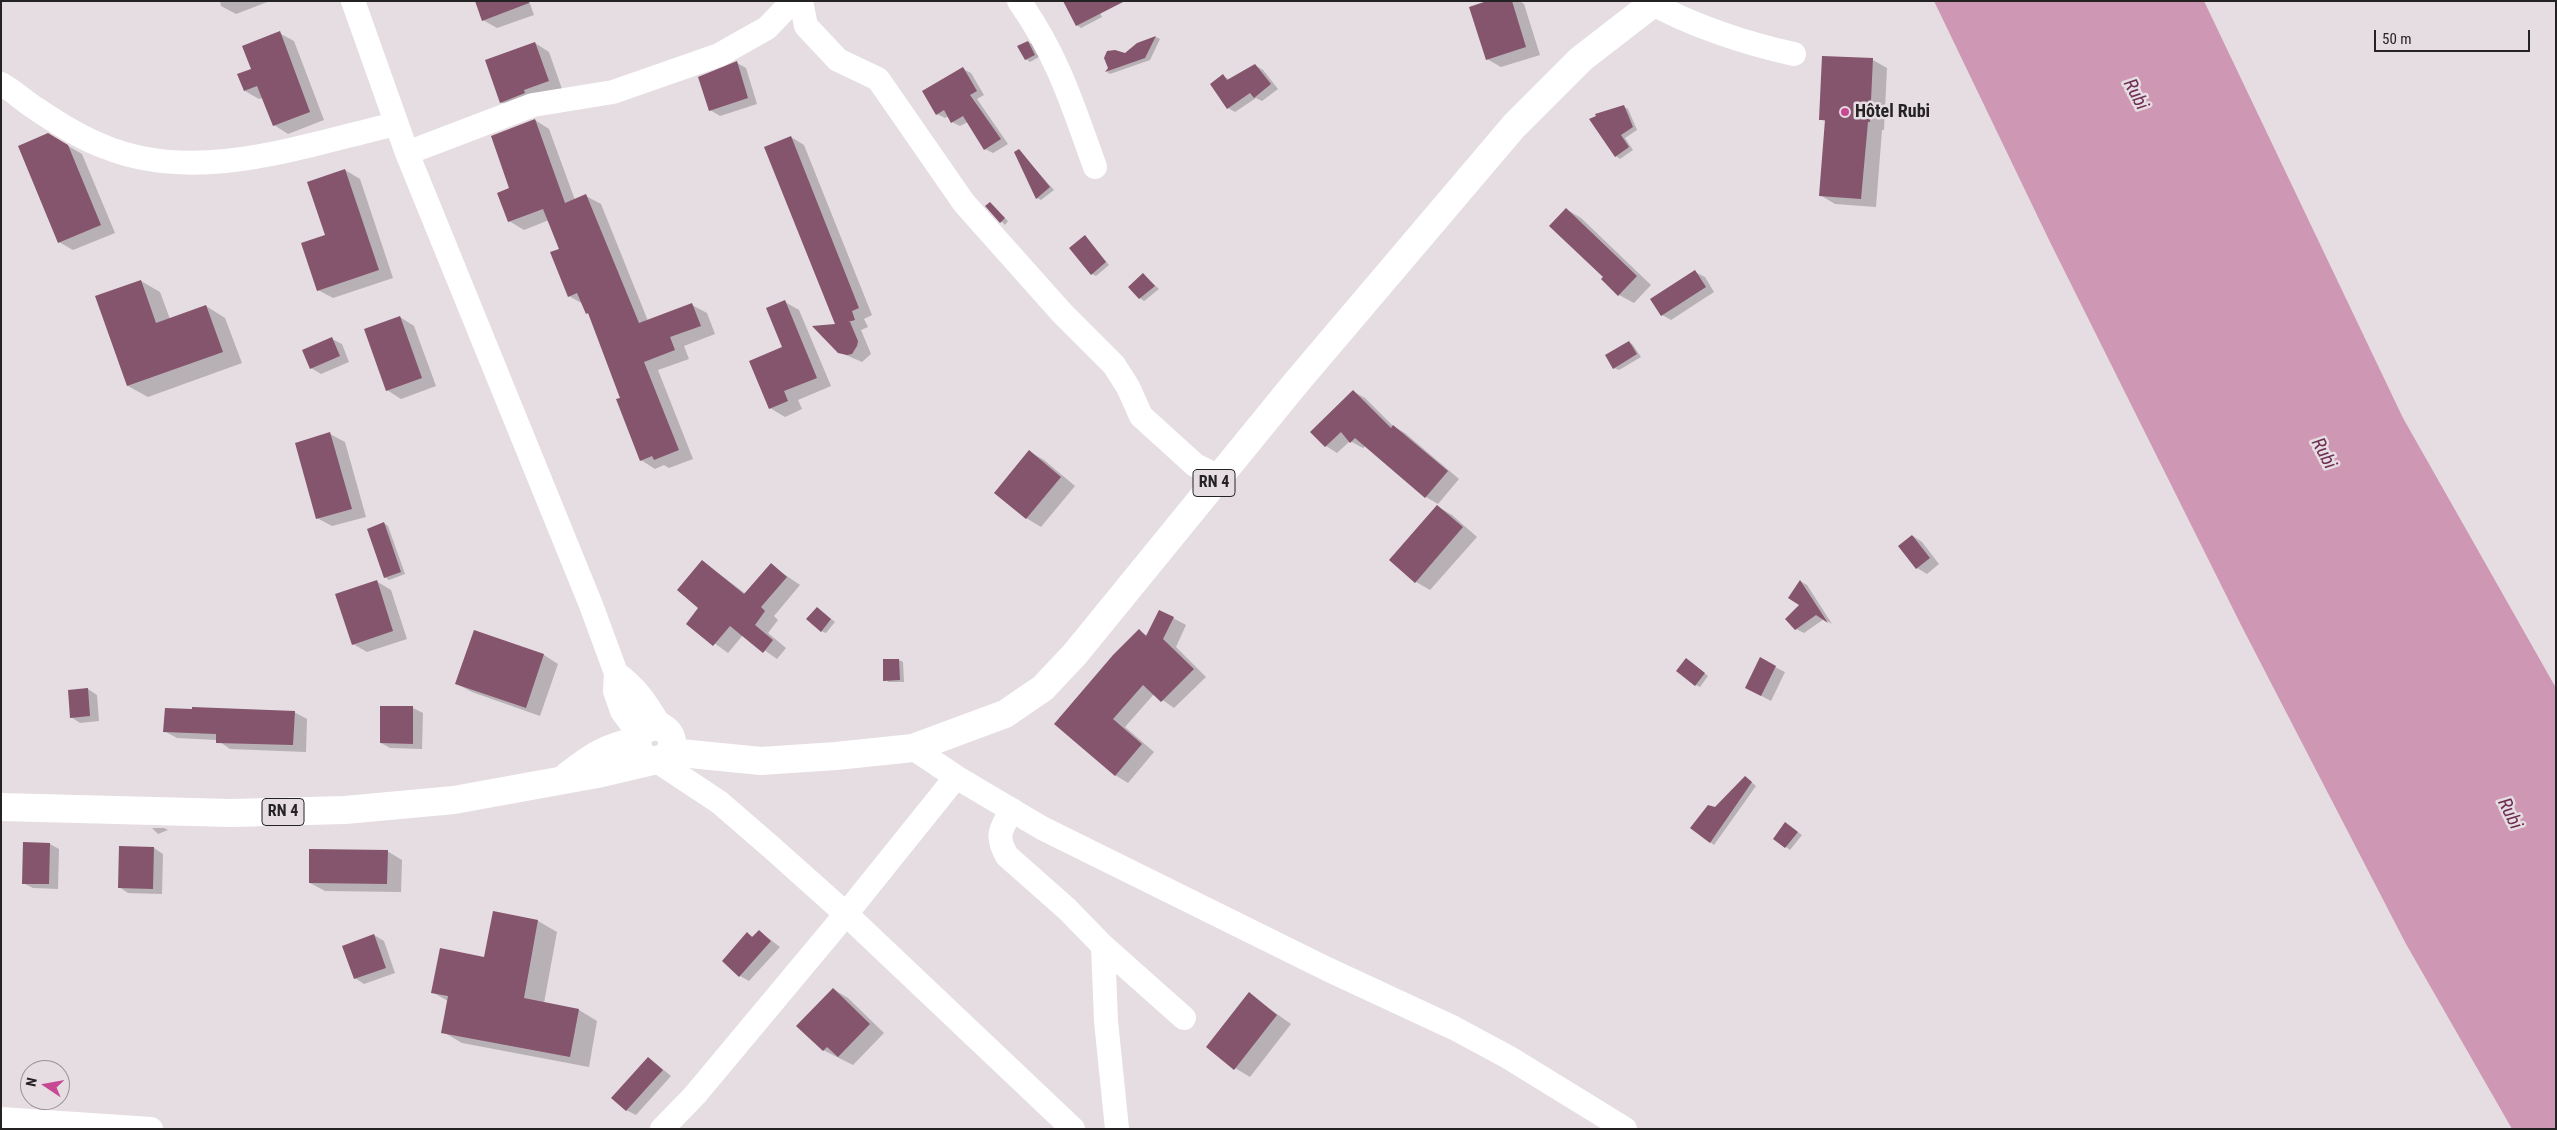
<!DOCTYPE html>
<meta charset="utf-8">
<style>
body{margin:0}
#map{position:relative;width:2557px;height:1130px;overflow:hidden;background:#e5dde1;font-family:"Roboto Condensed",sans-serif}
canvas{display:block}
.frame{position:absolute;inset:0;border:2px solid #252224;pointer-events:none}
.north{position:absolute;left:20px;top:1060px;width:50px;height:50px;box-sizing:border-box;background:#e5dde1;border:1px solid #989295;border-radius:50%;rotate:282deg;font-size:14px;font-weight:700;line-height:20px;text-align:center;color:#252224}
.north::after{content:'';display:block;margin:auto;width:18px;height:22px;background:#c74893;clip-path:polygon(50% 0,100% 100%,50% 72%,0 100%)}
.scale{position:absolute;left:2374px;top:30px;width:156px;height:22px;box-sizing:border-box;border:2px solid #252224;border-top:0;padding-left:6px;font-size:15px;line-height:18px;white-space:nowrap;color:#252224;-webkit-text-stroke:4px #e5dde1;paint-order:stroke}
</style>
<div id="map">
<canvas width="2557" height="1130"></canvas>
<div class="frame"></div>
<div class="north">N</div>
<div class="scale">50 m</div>
</div>
<script>
const ctx = document.querySelector('canvas').getContext('2d');
ctx.lineJoin = 'round';
function paint(path, color) {
  ctx.fillStyle = color;
  ctx.fill(path, 'evenodd');
}
function trace(path, color, width, dash) {
  ctx.strokeStyle = color;
  ctx.lineWidth = width;
  ctx.lineCap = dash ? 'butt' : 'round';
  ctx.setLineDash(dash || []);
  ctx.stroke(path);
}
function write(font, color, halo, rows, align = 'center') {
  ctx.font = font + ' "Roboto Condensed",sans-serif';
  ctx.lineWidth = 5;
  ctx.setLineDash([]);
  ctx.textBaseline = 'middle';
  ctx.strokeStyle = halo;
  ctx.fillStyle = color;
  for (const [text, x, y, turn = 0] of rows) {
    ctx.save();
    ctx.translate(x, y);
    ctx.rotate((+turn || 0) * Math.PI / 180);
    ctx.textAlign = isNaN(turn) ? turn : align;
    if (halo) ctx.strokeText(text, 0, 0);
    ctx.fillText(text, 0, 0);
    ctx.restore();
  }
}
paint(new Path2D(`
 M1934,1h270l199,417 153,270v441h-44l-106,-185 -165,-319 -191,-383z`), '#ce98b4');
paint(new Path2D(`
 M220,1h50l-34,13 -15,-8z
 M476,1h53l5,14 -37,13 -14,-8z
 M1094,1l8,16 -21,11 -4,-3z
 M1491,1h29l4,3 16,51 -39,12 -14,-8z
 M279,33l15,8 30,79 -36,14 -14,-9 -11,-27 -4,1 -14,-8 7,-21z
 M1156,37l4,2 -10,21 -40,14 -3,-2 30,-28z
 M1028,42l4,2 7,13 -9,5 -4,-3z
 M535,43l14,9 13,37 -46,21 -15,-8z
 M1873,60l14,8 -3,62h-2l-6,77 -41,-3 -15,-9 6,-73 -6,-3z
 M737,63l9,5 11,36 -37,12 -10,-6z
 M1255,65l8,5 15,19 -16,12 -6,-3 -21,14 -7,-4 -5,-32 7,4z
 M963,69l8,4 13,22 -7,4 31,45 -15,9 -8,-4 -17,-27 -8,4 -8,-4 -3,-6 -4,2 -8,-4z
 M1624,107l4,2 9,21 -12,8 8,12 -13,9 -4,-3z
 M535,120l14,9 26,71 11,-4 15,8 47,117 44,-16 15,8 8,21 -31,12 5,13 -31,11 35,89 -24,9 -5,-3 -9,4 -14,-9 -20,-62 -30,-83 -4,-2 -4,-9 -14,-8 -8,-47 -12,-29 -25,10 -15,-9 2,-32z
 M48,134l34,20 33,79 -42,17 -14,-8z
 M791,137l13,8 68,170 -8,4 4,8 -7,3 10,24 -9,8 -23,-10 -2,-27z
 M1019,151l35,39 -13,10 -4,-2z
 M345,170l15,9 33,99 -60,20 -15,-8z
 M990,204l18,17 -3,4 -18,-19z
 M1566,209l15,9 70,67 -17,18 -15,-8 -16,-16 2,-2z
 M1085,236l24,29 -13,11 -4,-2z
 M1695,272l10,5 9,15 -43,28 -9,-5z
 M1143,274l16,15 -15,12 -4,-3z
 M141,281l19,11 10,27 36,-13 19,12 17,45 -94,34 -20,-11 -31,-89z
 M785,302l14,8 32,76 -33,14 4,9 -17,8 -15,-9 13,-60z
 M400,317l14,9 22,60 -35,13 -14,-9z
 M332,339l10,5 7,18 -28,12 -10,-6z
 M1629,342l4,3 8,12 -22,13 -5,-2z
 M1354,392l11,6 28,28 12,7 54,46 -21,25 -12,-7 -60,-51 -3,2 -13,-7 -13,12 -11,-7z
 M330,434l15,8 21,75 -34,9 -15,-8z
 M1030,452l14,8 31,26 -34,41 -15,-9 -30,-25z
 M1437,506l15,9 25,22 -47,53 -14,-8z
 M384,523l4,3 17,48 -16,6 -4,-3z
 M1913,536l9,6 17,22 -12,10 -10,-6 -17,-22z
 M702,561l44,33 25,-29 29,20 -26,31 4,4 -10,13 18,15 -9,11 -34,-24 -15,18 -40,-29 12,-16z
 M376,581l15,9 16,49 -40,13 -14,-8z
 M1800,581l7,4 25,39 -8,-5 -20,14 -8,-4 5,-24z
 M821,611l14,11 -9,11 -5,-2z
 M1173,618l13,7 -10,22 30,30 -32,31 -20,-14 -29,33 29,25 -26,31 -13,-8 -59,-51 83,-93 9,5z
 M474,632l70,23 14,9 -18,52 -68,-24 -15,-8z
 M884,660h15l4,2 1,20h-15l-4,-2z
 M1691,662l17,14 -8,11 -4,-2z
 M1775,667l10,5 -14,29 -15,-8z
 M88,689l9,6 2,26 -19,2 -9,-6z
 M382,707l31,1 10,5 -1,36 -32,-1 -9,-5z
 M294,712l13,7 -1,33 -76,-3 -13,-9 -40,-2 -13,-7z
 M1749,780l7,6 -42,59 -4,-3 6,-33z
 M1790,826l12,9 -12,15 -16,-12z
 M152,828h12l4,2 -10,4z
 M50,844l9,5 -1,40 -25,-1 -10,-5z
 M154,848l9,6 -1,40 -34,-1 -9,-6z
 M387,851l15,9 -1,32 -76,-1 -15,-8z
 M494,913l44,8 19,11 -13,71 35,7 18,11 -8,46 -127,-24 -19,-11 5,-31 -16,-9 53,-34z
 M759,931l21,16 -31,34 -9,-5 8,-42 5,3z
 M374,935l10,6 11,32 -31,11 -9,-6z
 M833,989l15,9 36,35 -31,32 -30,-15z
 M1249,994l42,30 -41,53 -15,-9z
 M649,1058l22,18 -35,39 -10,-5z`), '#0003');
paint(new Path2D(`
 M475,1h54v2l-47,18z
 M1063,1h62l-49,25z
 M1487,1h25l14,46 -40,13 -17,-53z
 M280,31l30,81 -37,14 -16,-40 -13,5 -7,-17 14,-5 -9,-23z
 M1156,36l-11,22 -40,14 3,-4 -4,-10 3,-7 8,-1 10,3 12,-10z
 M1028,41l7,14 -10,5 -8,-14z
 M535,42l14,39 -25,9 1,3 -25,10 -15,-43z
 M1822,56l51,2 -3,64h-2l-7,77 -42,-3 6,-76h-6z
 M737,61l11,37 -39,13 -11,-34z
 M1255,64l16,20 -17,14 -4,-5 -23,16 -17,-25 13,-10 4,6z
 M963,67l14,24 -7,4 31,44 -17,11 -21,-34 -12,7 -7,-13 -8,5 -14,-24z
 M1624,105l9,22 -12,8 8,12 -14,10 -26,-38 7,-3 -1,-2z
 M535,119l30,84 21,-9 53,129 53,-20 9,23 -31,11 5,13 -31,12 35,88 -25,10 -2,-4 -12,5 -24,-62 4,-1 -32,-85 -2,1 -9,-21 -9,4 -18,-45 9,-3 -16,-40 -35,13 -11,-29 12,-5 -18,-52z
 M48,133l20,12 33,80 -43,18 -40,-97z
 M791,136l68,172 -7,3 3,9 -7,2h2l8,19 -1,5 -5,8 -5,1 -9,-2 -26,-27 23,-2 -71,-177z
 M1019,149l31,38 -14,12 -22,-47z
 M345,169l34,101 -62,21 -16,-48 24,-8 -18,-53z
 M990,202l15,16 -5,5 -15,-17z
 M1566,208l71,68 -19,20 -17,-17 2,-2 -54,-51z
 M1085,235l21,27 -15,13 -22,-27z
 M1695,270l11,17 -45,29 -11,-17z
 M1143,273l12,13 -16,13 -11,-12z
 M141,280l15,43 50,-18 17,47 -96,34 -32,-90z
 M785,300l32,78 -33,13 4,10 -19,8 -20,-48 33,-14 -16,-39z
 M400,316l22,62 -36,13 -22,-62z
 M332,337l8,19 -30,13 -8,-19z
 M1629,341l8,13 -24,15 -8,-14z
 M1353,390l38,38 2,-3 55,46 -23,27 -70,-60 -5,5 -9,-11 -16,15 -15,-15z
 M330,432l22,77 -36,10 -21,-76z
 M1029,450l32,27 -35,42 -32,-26z
 M1437,505l26,22 -48,56 -26,-23z
 M384,522l17,50 -17,6 -17,-49z
 M1912,535l18,23 -14,11 -18,-23z
 M702,560l42,34 27,-31 16,14 -26,30 4,4 -10,14 18,15 -10,13 -33,-27 -17,20 -27,-22 12,-16 -21,-18z
 M377,580l16,51 -41,14 -17,-51z
 M1800,580l28,43 -12,-8 -21,15 -10,-11 14,-14 -11,-7z
 M817,607l14,12 -10,13 -15,-13z
 M1159,610l15,7 -11,22 31,30 -33,33 -18,-17 -30,34 29,25 -27,32 -61,-52 59,-69 26,-26 7,7z
 M474,630l70,24 -18,54 -71,-24z
 M1760,657l16,9 -15,30 -16,-8z
 M1686,658l19,15 -10,13 -19,-15z
 M883,659h16l1,21 -17,1z
 M88,688l2,28 -20,2 -2,-28z
 M380,706h33v38l-33,-1z
 M192,707l103,4 -2,34 -77,-2v-9l-53,-2 2,-24 27,1z
 M1745,776l7,6 -42,61 -20,-15 18,-23 7,2z
 M1785,822l13,10 -13,16 -12,-9z
 M23,842l27,1 -1,41h-27z
 M119,846l35,1 -1,42 -35,-1z
 M309,849l79,1 -1,34 -78,-1z
 M493,911l45,9 -14,78 55,11 -9,48 -129,-24 7,-37 -17,-3 9,-45 44,9z
 M759,930l12,11 -32,36 -17,-16 25,-29 5,5z
 M374,934l12,34 -32,11 -12,-33z
 M833,988l37,36 -32,33 -11,-10 -4,4 -27,-25z
 M1249,992l28,23 -43,55 -28,-23z
 M648,1057l15,13 -37,41 -15,-13z`), '#85546d');
trace(new Path2D(`
 M353,1l54,152 184,452 25,68 -1,18 7,20 17,23
 M801,1l5,25 32,34 40,19 86,124 98,110 52,52 14,22 13,29 54,49 24,12
 M1019,1c39,55 54,105 76,166
 M1648,1c42,24 99,43 146,53
 M1,84c13,7 23,17 34,24 22,15 46,30 70,39 93,38 199,-2 291,-23
 M407,153l126,-48 80,-13 106,-37 48,-27 26,-27
 M616,673c20,14 31,31 44,53
 M913,748l43,29 86,51 285,141 127,59 54,29 117,72
 M657,761l62,41 52,45 75,67 227,215
 M1012,810c-11,19 -17,25 -5,46l60,53 36,37 81,72
 M1103,946l3,75 11,108
 M1,1119l150,10
 M662,1129l33,-34 151,-181 110,-137`), '#fff', 24);
trace(new Path2D(`
 M670,752l91,9 75,-5 77,-8 92,-34 38,-26 32,-34 220,-270 219,-258 67,-67 75,-58
 M567,776c26,-20 38,-28 69,-35
 M1,807l230,6 114,-3 109,-10 143,-26 68,-16c11,-12 9,-24 -5,-32l-15,2c-11,12 -10,24 4,32`), '#fff', 28);
for (const [x, y, r, color] of [
 [1845,112,5,"#c74893"]
]) {
  const dot = new Path2D();
  dot.arc(x, y, r, 0, 2 * Math.PI);
  ctx.fillStyle = color;
  ctx.fill(dot);
  trace(dot, '#e5dde1', 2);
}
for (const [x, y, w] of [
 [1214,483,42],
 [283,812,42]
]) {
  const box = new Path2D();
  box.roundRect(x - w / 2, y - 13.5, w, 27, 4);
  ctx.fillStyle = '#e5dde1';
  ctx.fill(box);
  trace(box, '#252224', 1);
}
write('bold 16px', '#252224', null, [
 ["RN 4",1214,483],
 ["RN 4",283,812]
]);
write('bold 18px', '#252224', '#e5dde1', [
 ["Hôtel Rubi",1855,112]
], 'left');
write('italic 19px', '#6e2c52', '#e5dde1', [
 ["Rubi",2135,95,62],
 ["Rubi",2323,454,62],
 ["Rubi",2509,814,64]
]);
</script>
